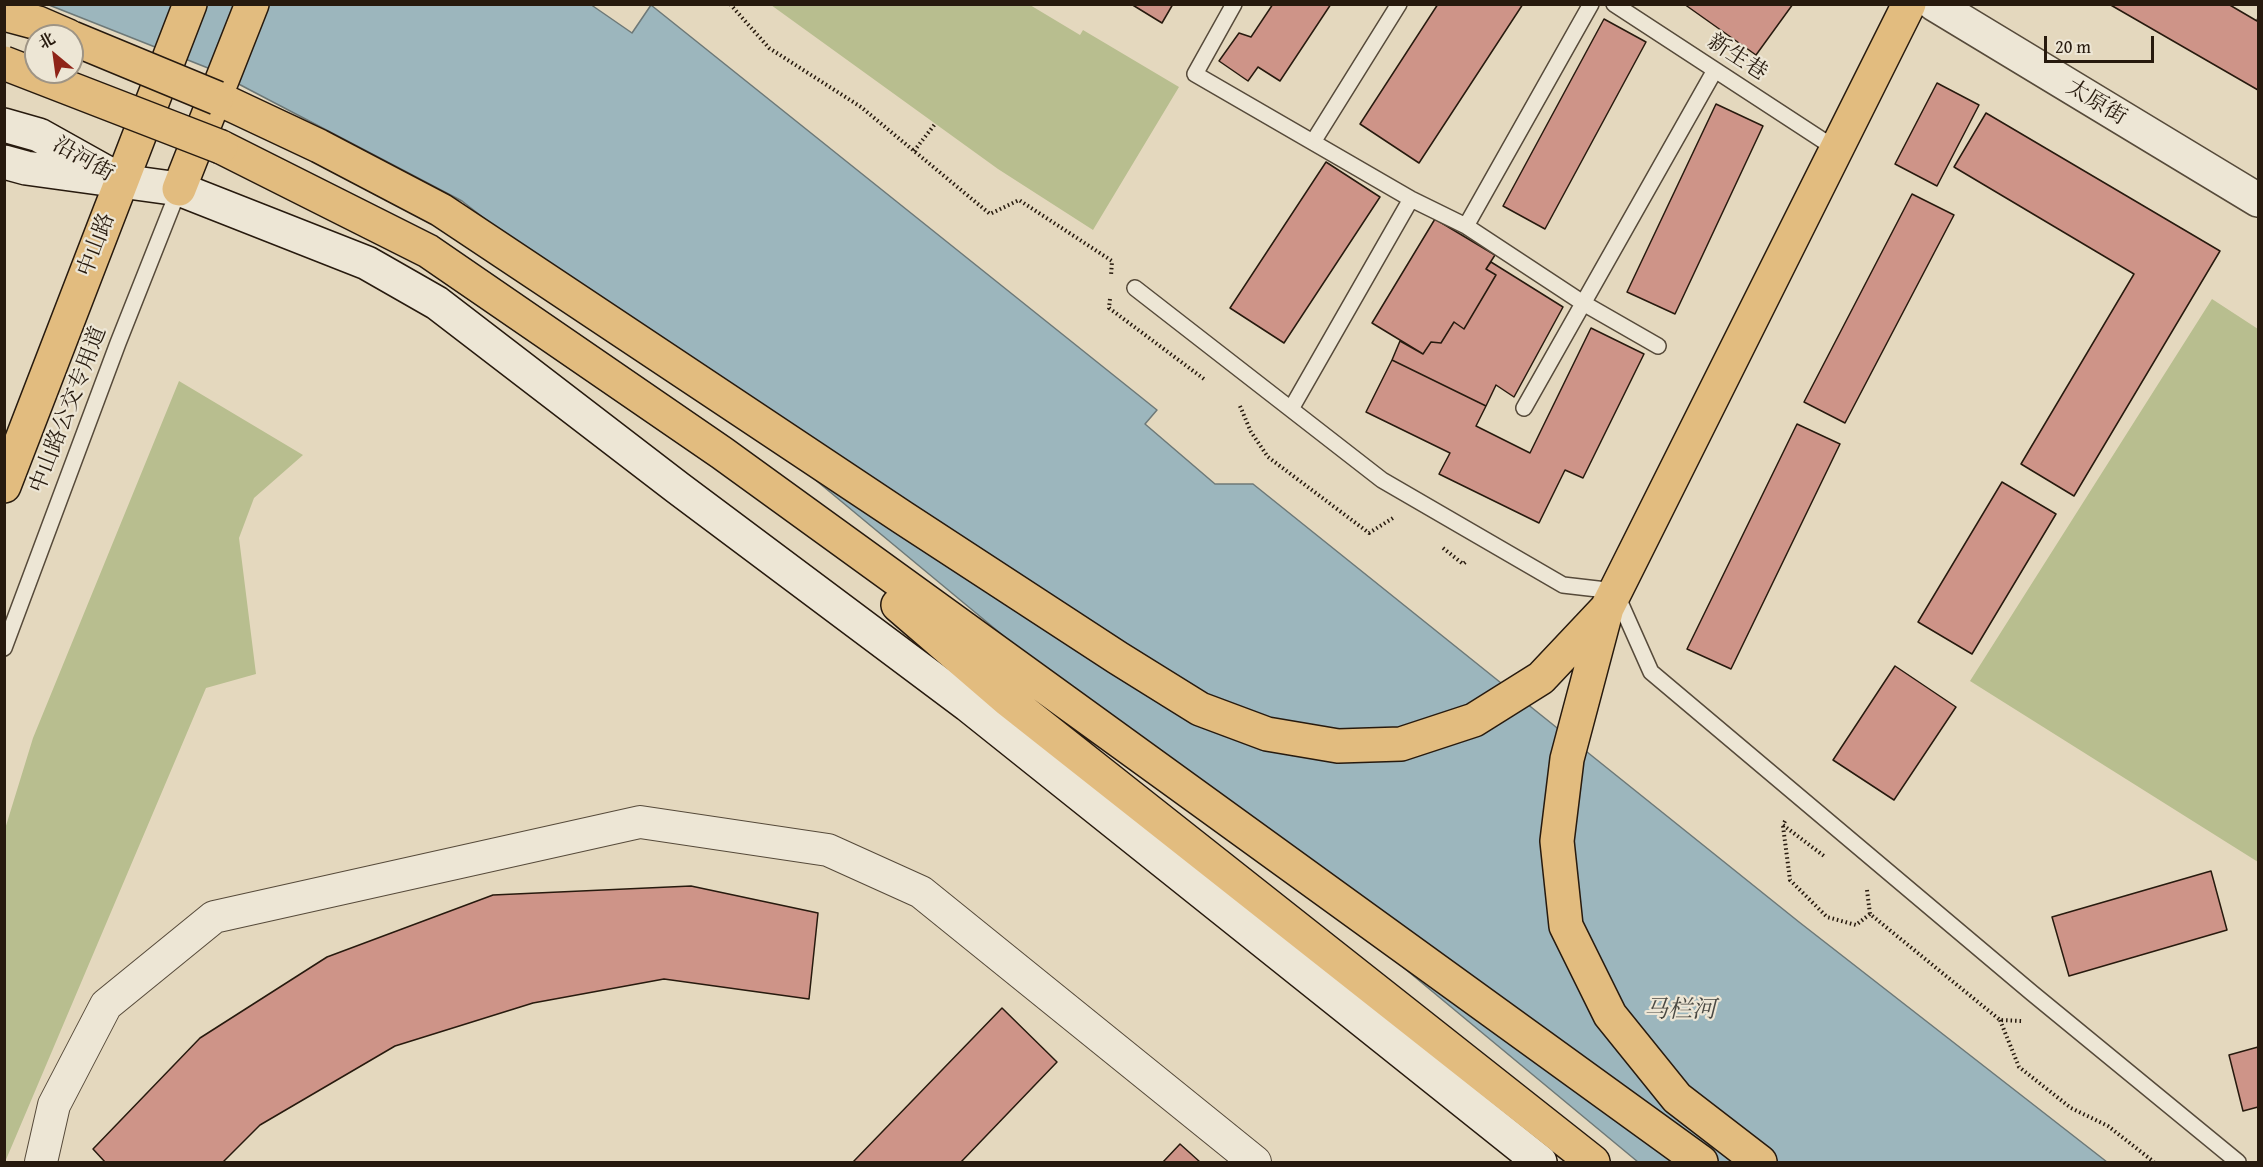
<!DOCTYPE html>
<meta charset="utf-8">
<style>
body{margin:0}
#map{position:relative;width:2263px;height:1167px;overflow:hidden;background:#e4d8be;font-family:"Gentium Book Plus","Noto Serif SC",serif}
canvas{display:block}
.frame{position:absolute;inset:0;border:6px solid #271a0e;pointer-events:none}
.north{position:absolute;left:24px;top:24px;width:60px;height:60px;box-sizing:border-box;background:#ede6d5;border:2px solid #9e9485;border-radius:50%;rotate:331deg;font-size:16px;font-weight:700;line-height:24px;text-align:center;color:#271a0e}
.north::after{content:'';display:block;margin:auto;width:21px;height:27px;background:#8f2418;clip-path:polygon(50% 0,100% 100%,50% 72%,0 100%)}
.scale{position:absolute;left:2044px;top:36px;width:110px;height:27px;box-sizing:border-box;border:3px solid #271a0e;border-top:0;padding-left:8px;font-size:18px;line-height:21px;white-space:nowrap;color:#271a0e;-webkit-text-stroke:4px #ede6d5;paint-order:stroke}
</style>
<div id="map">
<canvas width="2263" height="1167"></canvas>
<div class="frame"></div>
<div class="north">北</div>
<div class="scale">20 m</div>
</div>
<script>
const ctx = document.querySelector('canvas').getContext('2d');
ctx.lineJoin = 'round';
function paint(path, color) {
  ctx.fillStyle = color;
  ctx.fill(path, 'evenodd');
}
function trace(path, color, width, dash) {
  ctx.strokeStyle = color;
  ctx.lineWidth = width;
  ctx.lineCap = dash ? 'butt' : 'round';
  ctx.setLineDash(dash || []);
  ctx.stroke(path);
}
function write(font, color, halo, rows, align = 'center') {
  ctx.font = font + ' "Gentium Book Plus","Noto Serif SC",serif';
  ctx.lineWidth = 4.5;
  ctx.setLineDash([]);
  ctx.textBaseline = 'middle';
  ctx.strokeStyle = halo;
  ctx.fillStyle = color;
  for (const [text, x, y, turn = 0] of rows) {
    ctx.save();
    ctx.translate(x, y);
    ctx.rotate((+turn || 0) * Math.PI / 180);
    ctx.textAlign = isNaN(turn) ? turn : align;
    if (halo) ctx.strokeText(text, 0, 0);
    ctx.fillText(text, 0, 0);
    ctx.restore();
  }
}
paint(new Path2D(`
 M771,5h259l50,30 3,-5 96,57 -86,143 -95,-61z
 M2212,299l46,30v533l-288,-181z
 M179,381l124,74 -49,43 -15,40 17,136 -50,14 -201,474v-333l28,-91z`), '#b8be8f');
const water = new Path2D(`
 M590,4l42,29 19,-28 506,405 -12,14 70,60h38l546,438 308,240h-469l-890,-738 -286,-223 -254,-133 -159,-63z`);
paint(water, '#9cb6bd');
trace(water, '#6d7877', 1.5);
const building = new Path2D(`
 M1131,4h42l-11,19z
 M1273,4h58l-51,77 -22,-14 -10,14 -29,-20 20,-28 12,4z
 M1438,4h85l-104,159 -59,-39z
 M1684,4h109l-37,51z
 M2109,4h119l29,17 1,-4v73z
 M1604,19l42,23 -101,187 -42,-23z
 M1937,83l42,22 -42,81 -42,-22z
 M1716,104l47,22 -88,188 -48,-22z
 M1986,113l234,138 -146,245 -53,-32 113,-190 -180,-107z
 M1326,162l54,35 -96,146 -54,-35z
 M1912,194l42,21 -109,208 -41,-21z
 M1435,219l60,36 -9,14 10,6 -32,54 -10,-7 -13,21 -10,-1 -8,12 -51,-31z
 M1491,262l72,45 -49,90 -18,-12 -10,21 -94,-46 8,-19 23,13 8,-12 10,1 13,-21 10,7 32,-54 -10,-6z
 M1591,328l53,26 -61,124 -18,-8 -26,53 -100,-49 11,-21 -84,-41 26,-52 94,46 -10,20 54,27z
 M1797,424l43,20 -109,225 -44,-20z
 M2002,482l54,32 -84,140 -54,-32z
 M1895,666l61,41 -62,93 -61,-40z
 M2211,871l16,59 -158,46 -17,-59z
 M691,886l127,27 -9,86 -145,-20 -131,24 -138,43 -135,79 -37,37h-118l-12,-13 107,-111 127,-81 166,-62z
 M1002,1008l55,54 -96,100h-108z
 M2258,1047v60l-15,4 -14,-56z
 M1180,1144l20,18h-37z`);
paint(building, '#ce9488');
trace(building, '#271a0e', 1.5);
const service = new Path2D(`
 M1234,4l-39,70 216,125 55,27 117,77 75,43
 M1614,4l222,145
 M1313,142l86,-138
 M1466,226l125,-222
 M1135,288l247,192 181,105 52,6 36,81 381,321 206,169
 M1524,408l191,-338
 M1291,409l120,-210
 M4,648l114,-305 61,-154`);
const minor = new Path2D(`
 M41,1162l13,-57 52,-100 108,-88 426,-95 188,28 93,42 334,270`);
const tertiary = new Path2D(`
 M1934,4l324,196`);
const secondary = new Path2D(`
 M4,125l35,10 68,38
 M4,162l22,6 153,21 188,74 70,40 241,185 290,217 572,457`);
const trunk = new Path2D(`
 M4,14l34,9 30,13
 M217,98l102,48 122,64 461,307 216,141 82,51 67,25 71,12 63,-2 73,-24 67,-42 66,-70
 M221,147l207,104 294,202 979,709
 M179,189l73,-185
 M4,486l186,-482
 M898,605l109,94 586,463
 M1760,1162l-83,-64 -67,-83 -44,-89 -9,-85 10,-82 40,-151 302,-604`);
trace(service, '#564a3a', 18);
trace(minor, '#564a3a', 34);
trace(tertiary, '#564a3a', 36);
trace(secondary, '#271a0e', 36);
trace(trunk, '#271a0e', 36);
trace(new Path2D(`
 M730,4l39,44 92,59 129,107 29,-14 93,61 -1,15
 M914,151l21,-27
 M1110,299l-1,9 95,71
 M1240,406l11,26 17,25 101,76 24,-15
 M1443,548l20,16 4,-3
 M1785,821l-2,4 41,31
 M1783,826l7,54 37,37 29,8 14,-11
 M1867,890l3,24 130,106 22,1
 M2000,1020l19,47 52,41 37,18 46,36`), '#271a0e', 4, [1.5, 3]);
trace(service, '#ede6d5', 15);
trace(minor, '#ede6d5', 32);
trace(tertiary, '#ede6d5', 33);
trace(secondary, '#ede6d5', 33);
trace(trunk, '#e2bc7f', 33);
const trunkBridge = new Path2D(`
 M72,38l145,60
 M4,63l217,84`);
trace(trunkBridge, '#271a0e', 36, []);
trace(trunkBridge, '#e2bc7f', 33);
write('22px', '#271a0e', '#ede6d5', [
 ["新生巷",1737,58,33],
 ["太原街",2096,103,31],
 ["沿河街",83,160,30],
 ["中山路",97,245,-69],
 ["中山路公交专用道",69,410,-69]
]);
write('italic 24px', '#4a4943', '#ede6d5', [
 ["马栏河",1680,1011]
]);
</script>
